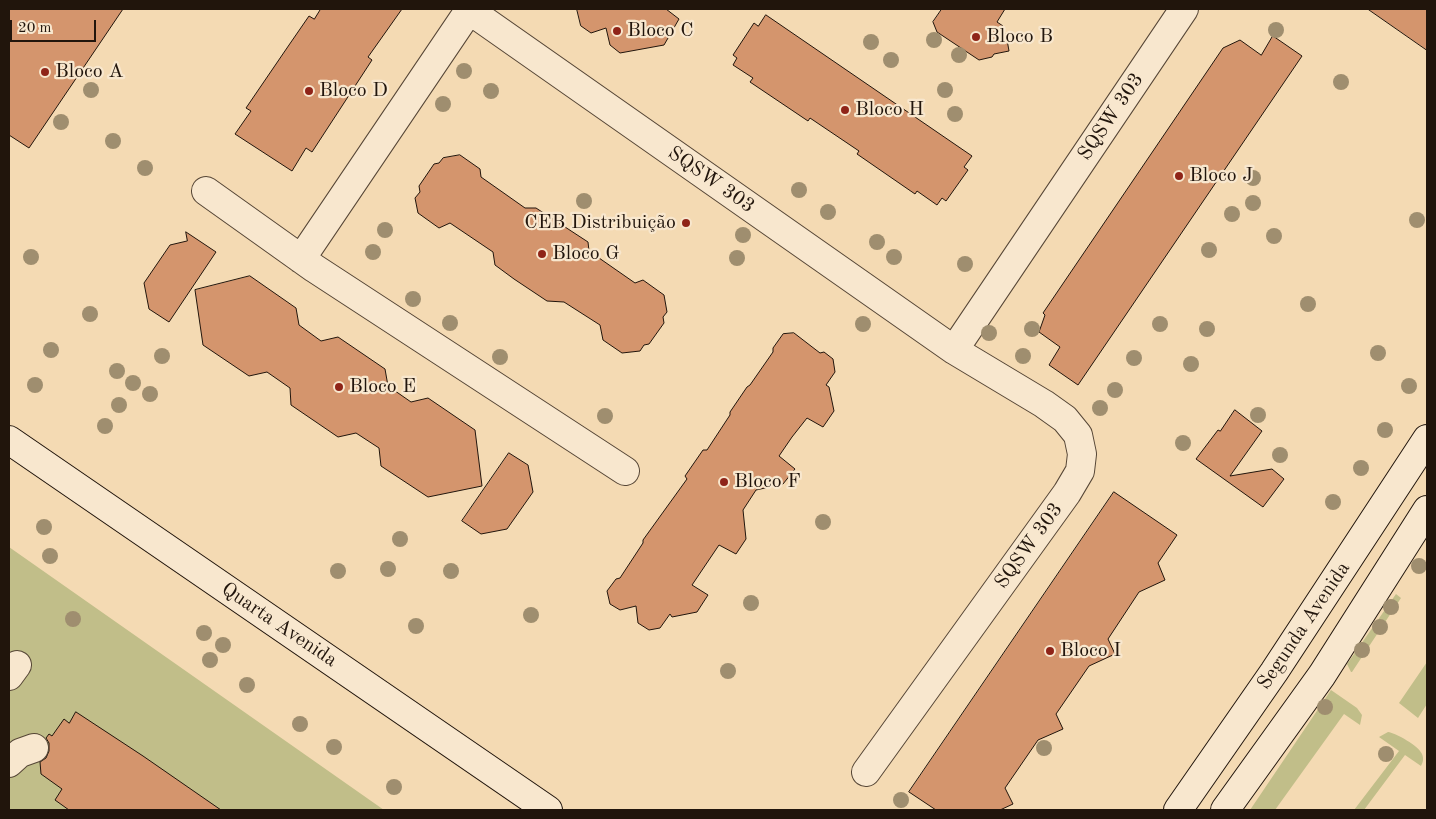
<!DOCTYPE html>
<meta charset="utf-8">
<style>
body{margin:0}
#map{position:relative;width:1436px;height:819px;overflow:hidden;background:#f4dab3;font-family:"Old Standard TT",serif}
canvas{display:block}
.frame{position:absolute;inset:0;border:10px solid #21150c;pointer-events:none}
.scale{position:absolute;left:10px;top:20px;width:86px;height:22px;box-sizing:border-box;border:2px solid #21150c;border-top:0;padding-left:6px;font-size:15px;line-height:18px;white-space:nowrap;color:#21150c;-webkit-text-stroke:4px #f8e7ce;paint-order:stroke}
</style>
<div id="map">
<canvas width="1436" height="819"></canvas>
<div class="frame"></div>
<div class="scale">20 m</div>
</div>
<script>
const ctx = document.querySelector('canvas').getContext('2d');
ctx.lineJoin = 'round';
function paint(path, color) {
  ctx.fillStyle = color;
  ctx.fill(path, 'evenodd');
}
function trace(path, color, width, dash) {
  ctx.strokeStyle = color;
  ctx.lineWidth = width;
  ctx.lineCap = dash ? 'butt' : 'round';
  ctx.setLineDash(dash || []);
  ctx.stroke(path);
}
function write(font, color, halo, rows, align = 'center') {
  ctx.font = font + ' "Old Standard TT",serif';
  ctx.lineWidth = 4.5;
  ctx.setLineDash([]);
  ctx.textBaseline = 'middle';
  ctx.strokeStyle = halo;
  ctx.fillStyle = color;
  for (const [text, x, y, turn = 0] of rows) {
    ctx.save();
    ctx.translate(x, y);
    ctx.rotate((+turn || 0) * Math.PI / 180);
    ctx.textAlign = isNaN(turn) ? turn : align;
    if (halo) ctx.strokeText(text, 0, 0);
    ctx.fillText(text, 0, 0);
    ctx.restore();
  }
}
paint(new Path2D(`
 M9,547l375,263h-375z
 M1396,594l5,4 -49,74h-1l-4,-8z
 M1427,662v42l-9,14 -19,-15z
 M1331,690l26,18 5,7 -2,10 -16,-11 -69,96h-25z
 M1388,732c8,1 31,14 34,22 2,5 1,8 -1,12l-16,-11 -41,55h-10l45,-59 -20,-14z`), '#c1be89');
const building = new Path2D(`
 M9,9h114l-94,139 -20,-13z
 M321,9h81l-34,48 4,3 -60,92 -6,-4 -14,23 -57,-37 16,-23 -5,-3 43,-63 20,-29 5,3z
 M577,9h89l13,10 -15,26 -44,8 -10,-8 -4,-17 -15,5 -10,-7z
 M942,9h63l-8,13 6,4 -2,4 5,4 3,17 -15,3 -2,3 -13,3 -42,-28 -4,-10z
 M1368,9h59v41z
 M766,15l206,141 -8,11 4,3 -22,31 -4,-3 -5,7 -20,-14 -2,3 -58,-40 2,-3 -49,-33 -2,3 -58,-39 3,-4 -20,-13 4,-7 -4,-3 21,-32 4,3z
 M1273,36l29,20 -224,329 -29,-20 11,-18 -21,-15 6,-17 -2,-2 180,-265 17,-8 21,15z
 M460,155l20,14 1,8 44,31h11l52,34 1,9 46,32 8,-3 21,15 3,17 -4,5 1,6 -15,21 -5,1 -4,6 -18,2 -19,-13 -3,-15 -36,-23 -17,-1 -33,-22 -19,-14 -2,-13 -43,-29 -11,5 -21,-15 -3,-15 5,-6 -1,-6 15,-22 5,-1 4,-5z
 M186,232l30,20 -47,70 -20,-13 -5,-26 26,-38 17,-4z
 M250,276l46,32 3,17 22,16 17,-4 47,32 3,17 23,16 17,-4 47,32 7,56 -54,11 -47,-31 -2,-18 -23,-15 -18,4 -47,-32 -1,-17 -23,-16 -18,4 -46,-31 -8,-55z
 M794,333l26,20 4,-1 9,7 2,13 -9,13 3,2 5,24 -11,16 -16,-9 -15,19 -13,19 16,13 -12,15 -27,6 -13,20 3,29 -10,15 -17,-9 -27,40 16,10 -11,17 -25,5 -2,-3 -10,14 -11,2 -11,-7 -2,-17 -16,4 -10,-6 -3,-13 9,-12 4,-1 23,-35v-3l44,-61 -2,-3 18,-26h4l23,-35v-3l17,-25 3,-2 23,-33v-4l10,-14z
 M1235,410l27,21 -32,45 42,-7 12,10 -21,28 -67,-48 22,-29 2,1z
 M509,453l19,12 5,27 -26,37 -26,5 -19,-13z
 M1114,492l63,43 -19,28 7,17 -26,12 -31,47 7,15 -26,12 -33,48 7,15 -25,11 -33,48 8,16 -13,6h-64l-27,-18z
 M76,712l67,44 78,54h-152l-14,-10 7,-11 -21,-15 -1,-12 6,-4 3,-7v-8l-3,-5 3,-4 3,2 12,-17 5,4z`);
paint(building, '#d4956d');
trace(building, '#21150c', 1);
const street = new Path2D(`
 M469,10l485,340 90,54 21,15 13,16 4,19 -2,17 -13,22 -201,279
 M206,191l108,77 311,203
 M301,259l169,-250
 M954,350l230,-341
 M9,676l8,-11
 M9,763l11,-10 14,-5`);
const secondary = new Path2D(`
 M9,440l539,370
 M1178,810l96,-138 153,-233
 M1225,810l97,-135 105,-165`);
trace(street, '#564636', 30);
trace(secondary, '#21150c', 30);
trace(street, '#f8e7ce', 28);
trace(secondary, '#f8e7ce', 28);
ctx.fillStyle = '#9f8e6f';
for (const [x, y] of [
 [1276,30],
 [934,40],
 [871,42],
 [959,55],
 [891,60],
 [464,71],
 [1341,82],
 [91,90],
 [945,90],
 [491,91],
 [443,104],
 [955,114],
 [61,122],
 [113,141],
 [145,168],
 [1253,178],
 [799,190],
 [584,201],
 [1253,203],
 [828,212],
 [1232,214],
 [1417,220],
 [385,230],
 [743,235],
 [1274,236],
 [877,242],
 [1209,250],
 [373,252],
 [31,257],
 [894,257],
 [737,258],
 [965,264],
 [413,299],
 [1308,304],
 [90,314],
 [450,323],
 [863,324],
 [1160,324],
 [1032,329],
 [1207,329],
 [989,333],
 [51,350],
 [1378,353],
 [162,356],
 [1023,356],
 [500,357],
 [1134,358],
 [1191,364],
 [117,371],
 [133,383],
 [35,385],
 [1409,386],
 [1115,390],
 [150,394],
 [119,405],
 [1100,408],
 [1258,415],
 [605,416],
 [105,426],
 [1385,430],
 [1183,443],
 [1280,455],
 [1361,468],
 [1333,502],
 [823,522],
 [44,527],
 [400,539],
 [50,556],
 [1419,566],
 [388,569],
 [338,571],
 [451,571],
 [751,603],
 [1391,607],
 [531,615],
 [73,619],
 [416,626],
 [1380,627],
 [204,633],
 [223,645],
 [1362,650],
 [210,660],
 [728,671],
 [247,685],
 [1325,707],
 [300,724],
 [334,747],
 [1044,748],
 [1386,754],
 [394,787],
 [901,800]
]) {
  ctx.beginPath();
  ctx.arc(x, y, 8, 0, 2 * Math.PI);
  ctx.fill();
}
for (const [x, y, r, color] of [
 [617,31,5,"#8f2418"],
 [976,37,5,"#8f2418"],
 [45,72,5,"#8f2418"],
 [309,91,5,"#8f2418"],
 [845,110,5,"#8f2418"],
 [1179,176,5,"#8f2418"],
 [686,223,5,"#8f2418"],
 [542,254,5,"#8f2418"],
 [339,387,5,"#8f2418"],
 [724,482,5,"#8f2418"],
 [1050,651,5,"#8f2418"]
]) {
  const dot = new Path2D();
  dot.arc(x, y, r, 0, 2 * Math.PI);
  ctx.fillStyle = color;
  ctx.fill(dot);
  trace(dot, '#f8e7ce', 2);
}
write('20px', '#21150c', '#f8e7ce', [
 ["Bloco C",627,31],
 ["Bloco B",986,37],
 ["Bloco A",55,72],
 ["Bloco D",319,91],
 ["Bloco H",855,110],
 ["Bloco J",1189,176],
 ["CEB Distribuição",676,223,"right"],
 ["Bloco G",552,254],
 ["Bloco E",349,387],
 ["Bloco F",734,482],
 ["Bloco I",1060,651]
], 'left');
write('20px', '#21150c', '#f8e7ce', [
 ["SQSW 303",1111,117,-56],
 ["SQSW 303",711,180,35],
 ["SQSW 303",1029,546,-54],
 ["Quarta Avenida",279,625,34],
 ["Segunda Avenida",1304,626,-56]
]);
</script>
